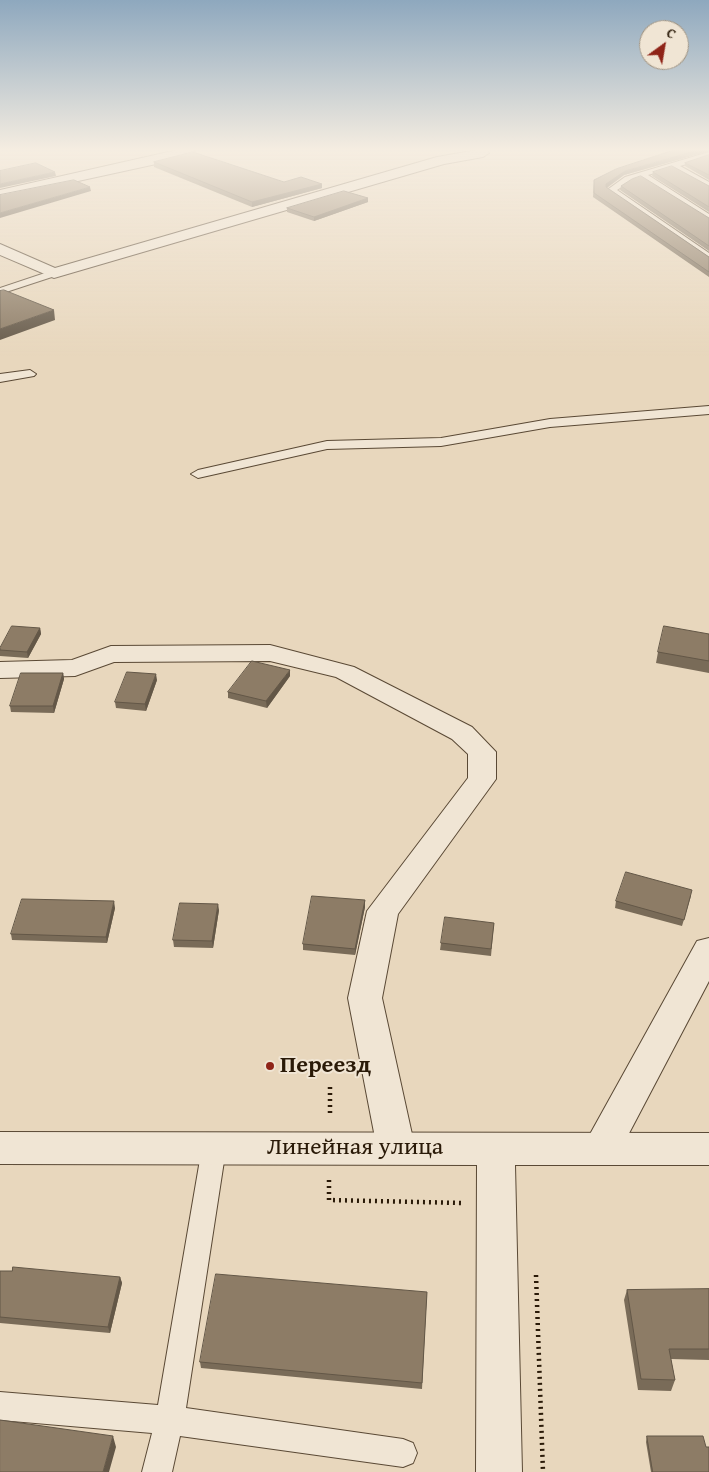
<!DOCTYPE html>
<meta charset="utf-8">
<style>
body{margin:0}
#map{position:relative;width:709px;height:1472px;overflow:hidden;background:#e8d7bd;font-family:"Gentium Book Plus",serif}
canvas{display:block}
.north{position:absolute;left:639px;top:20px;width:50px;height:50px;box-sizing:border-box;background:#f0e5d4;border:1px solid #a19482;border-radius:50%;rotate:32deg;font-size:14px;font-weight:700;line-height:20px;text-align:center;color:#2a1a08}
.north::after{content:'';display:block;margin:auto;width:18px;height:22px;background:#8f2418;clip-path:polygon(50% 0,100% 100%,50% 72%,0 100%)}
</style>
<div id="map">
<canvas width="709" height="1472"></canvas>
<div class="north">С</div>
</div>
<script>
const ctx = document.querySelector('canvas').getContext('2d');
ctx.lineJoin = 'round';
function trace(path, color, width, dash) {
  ctx.strokeStyle = color;
  ctx.lineWidth = width;
  ctx.lineCap = dash ? 'butt' : 'round';
  ctx.setLineDash(dash || []);
  ctx.stroke(path);
}
function paint(path, color) {
  ctx.fillStyle = color;
  ctx.fill(path, 'evenodd');
}
function write(font, color, halo, rows, align = 'center') {
  ctx.font = font + ' "Gentium Book Plus",serif';
  ctx.lineWidth = 4;
  ctx.setLineDash([]);
  ctx.textBaseline = 'middle';
  ctx.strokeStyle = halo;
  ctx.fillStyle = color;
  for (const [text, x, y, turn = 0] of rows) {
    ctx.save();
    ctx.translate(x, y);
    ctx.rotate((+turn || 0) * Math.PI / 180);
    ctx.textAlign = isNaN(turn) ? turn : align;
    if (halo) ctx.strokeText(text, 0, 0);
    ctx.fillText(text, 0, 0);
    ctx.restore();
  }
}
const service = new Path2D(`
 M709,152v5l-29,9 29,16v7l-37,-21 -24,7 61,39v7l-68,-43 -10,3 -14,9 92,63v7l-102,-70 18,-13z
 M54,270l4,1v4l-58,19v-6z
 M30,370l6,4 -2,2 -34,6v-8z
 M709,406v8l-159,13 -109,19 -114,3 -129,29 -7,-4 7,-4 129,-29 114,-3 109,-19z
 M214,1138l9,3 3,7 -40,260 217,31 10,4 4,10 -4,10 -10,4 -223,-31 -8,36h-30l10,-39 -152,-13v-28l158,13 44,-257 3,-7z`);
const minor = new Path2D(`
 M177,150h18l-1,3 -24,8 -170,37v-8z
 M477,150h10l2,3 -6,4 -39,7 -390,114 -54,-23v-11l55,24 382,-111z
 M270,645l84,22 118,60 24,25v27l-98,135 -16,84 33,150 -6,12 -13,4 -13,-4 -6,-12 -29,-150 19,-87 101,-133v-24l-16,-15 -116,-62 -66,-16 -156,1 -39,14 -75,2v-16l72,-2 39,-14z
 M709,938v43l-94,179 -13,4 -13,-4 -6,-12 6,-12 108,-195z`);
const tertiary = new Path2D(`
 M0,1132l709,1v32h-194l7,307h-46l1,-307 -477,-1z`);
trace(service, '#5a4935', 2);
trace(minor, '#5a4935', 2);
trace(tertiary, '#5a4935', 2);
trace(new Path2D(`
 M330,1087v29
 M329,1180v20l134,3
 M536,1275l7,197`), '#2a1a08', 4.5, [2, 4]);
paint(service, '#f0e5d4');
paint(minor, '#f0e5d4');
paint(tertiary, '#f0e5d4');
paint(new Path2D(`
 M709,150v1l-85,24 -17,13 102,69v20l-116,-80 1,-17z
 M709,155v25l-24,-14v-3z
 M154,162l130,20 38,2v4l-70,19 -98,-40z
 M653,172l56,14v26l-57,-36z
 M621,186l88,32v33l-89,-61z
 M368,198v4l-54,19 -27,-9v-4z
 M40,628l1,6 -13,24 -28,-2v-8z
 M709,634v39l-53,-10 2,-11z
 M63,673l1,6 -10,34 -43,-1 -1,-6z
 M290,676l-23,32 -39,-10v-6z
 M157,680l-11,31 -30,-3 -1,-6z
 M691,896l-9,30 -67,-18 1,-7z
 M365,900v7l-10,48 -52,-5v-6z
 M115,908l-8,35 -95,-3 -1,-6z
 M219,910l-6,38 -39,-1 -1,-7z
 M494,923l-3,33 -51,-6 1,-7z
 M0,1271l120,6 2,6 -12,50 -110,-10z
 M709,1289v71l-38,-1 4,21 -4,11 -33,-1 -14,-90 3,-10z
 M427,1292l-5,97 -221,-21 -1,-6z
 M647,1436l59,11 3,25h-58l-5,-30z`), '#796b58');
paint(new Path2D(`
 M698,150h11v1l-85,24 -18,13v-4l19,-13z
 M55,172l1,4 -56,12v-4z
 M322,184v4l-70,19v-5z
 M90,187l1,4 -91,27v-5z
 M368,198v4l-54,19v-4z
 M54,310l1,10 -55,20v-11z
 M40,628l1,6 -13,24 -1,-6z
 M290,670v6l-23,32 -1,-7z
 M63,673l1,6 -10,34 -1,-7z
 M156,674l1,6 -11,31 -1,-7z
 M365,900v7l-10,48v-6z
 M114,901l1,7 -8,35 -1,-6z
 M218,904l1,6 -6,38 -1,-7z
 M120,1277l2,6 -12,50 -2,-6z
 M113,1436l3,11 -7,25h-6z`), '#635747');
const building = new Path2D(`
 M674,150h24l-73,21 -19,13v3l103,70v15l-115,-79v-13l22,-11z
 M193,152l91,30 17,-5 21,7 -70,18 -98,-40z
 M709,155v20l-24,-12z
 M36,163l19,9 -55,12v-13z
 M672,166l37,20v21l-56,-35z
 M641,176l68,42v28l-88,-60 11,-7z
 M74,180l16,7 -90,26v-18z
 M344,191l24,7 -54,19 -27,-9z
 M4,290l50,20 -54,19v-38z
 M12,626l28,2 -13,24 -27,-2v-2z
 M664,626l45,8v27l-51,-9z
 M252,661l38,9 -24,31 -38,-9z
 M127,672l29,2 -11,30 -30,-2z
 M21,673h42l-10,33h-43z
 M626,872l66,18 -8,30 -68,-19z
 M312,896l53,4 -10,49 -52,-5z
 M22,899l92,2 -8,36 -95,-3z
 M180,903l38,1 -6,37 -39,-1z
 M445,917l49,6 -3,26 -50,-6z
 M13,1267l107,10 -12,50 -108,-10v-46h12z
 M216,1274l211,18 -5,91 -222,-21z
 M709,1289v60h-40l6,31 -34,-1 -14,-89z
 M0,1420l113,16 -10,36h-103z
 M647,1436h56l3,11h3v25h-56z`);
paint(building, '#8d7c66');
trace(building, '#635747', 1);
const sky = ctx.createLinearGradient(0, 0, 0, 356);
sky.addColorStop(0, '#8ea8be');
sky.addColorStop(0.42, '#f5ede1');
sky.addColorStop(1, '#f5ede100');
ctx.fillStyle = sky;
ctx.fillRect(0, 0, 709, 356);
for (const [x, y, r, color] of [
 [270,1066,5,"#8f2418"]
]) {
  const dot = new Path2D();
  dot.arc(x, y, r, 0, 2 * Math.PI);
  ctx.fillStyle = color;
  ctx.fill(dot);
  trace(dot, '#f0e5d4', 2);
}
write('bold 24px', '#2a1a08', '#f0e5d4', [
 ["Переезд",280,1066]
], 'left');
write('24px', '#2a1a08', '#f0e5d4', [
 ["Линейная улица",355,1148]
]);
</script>
